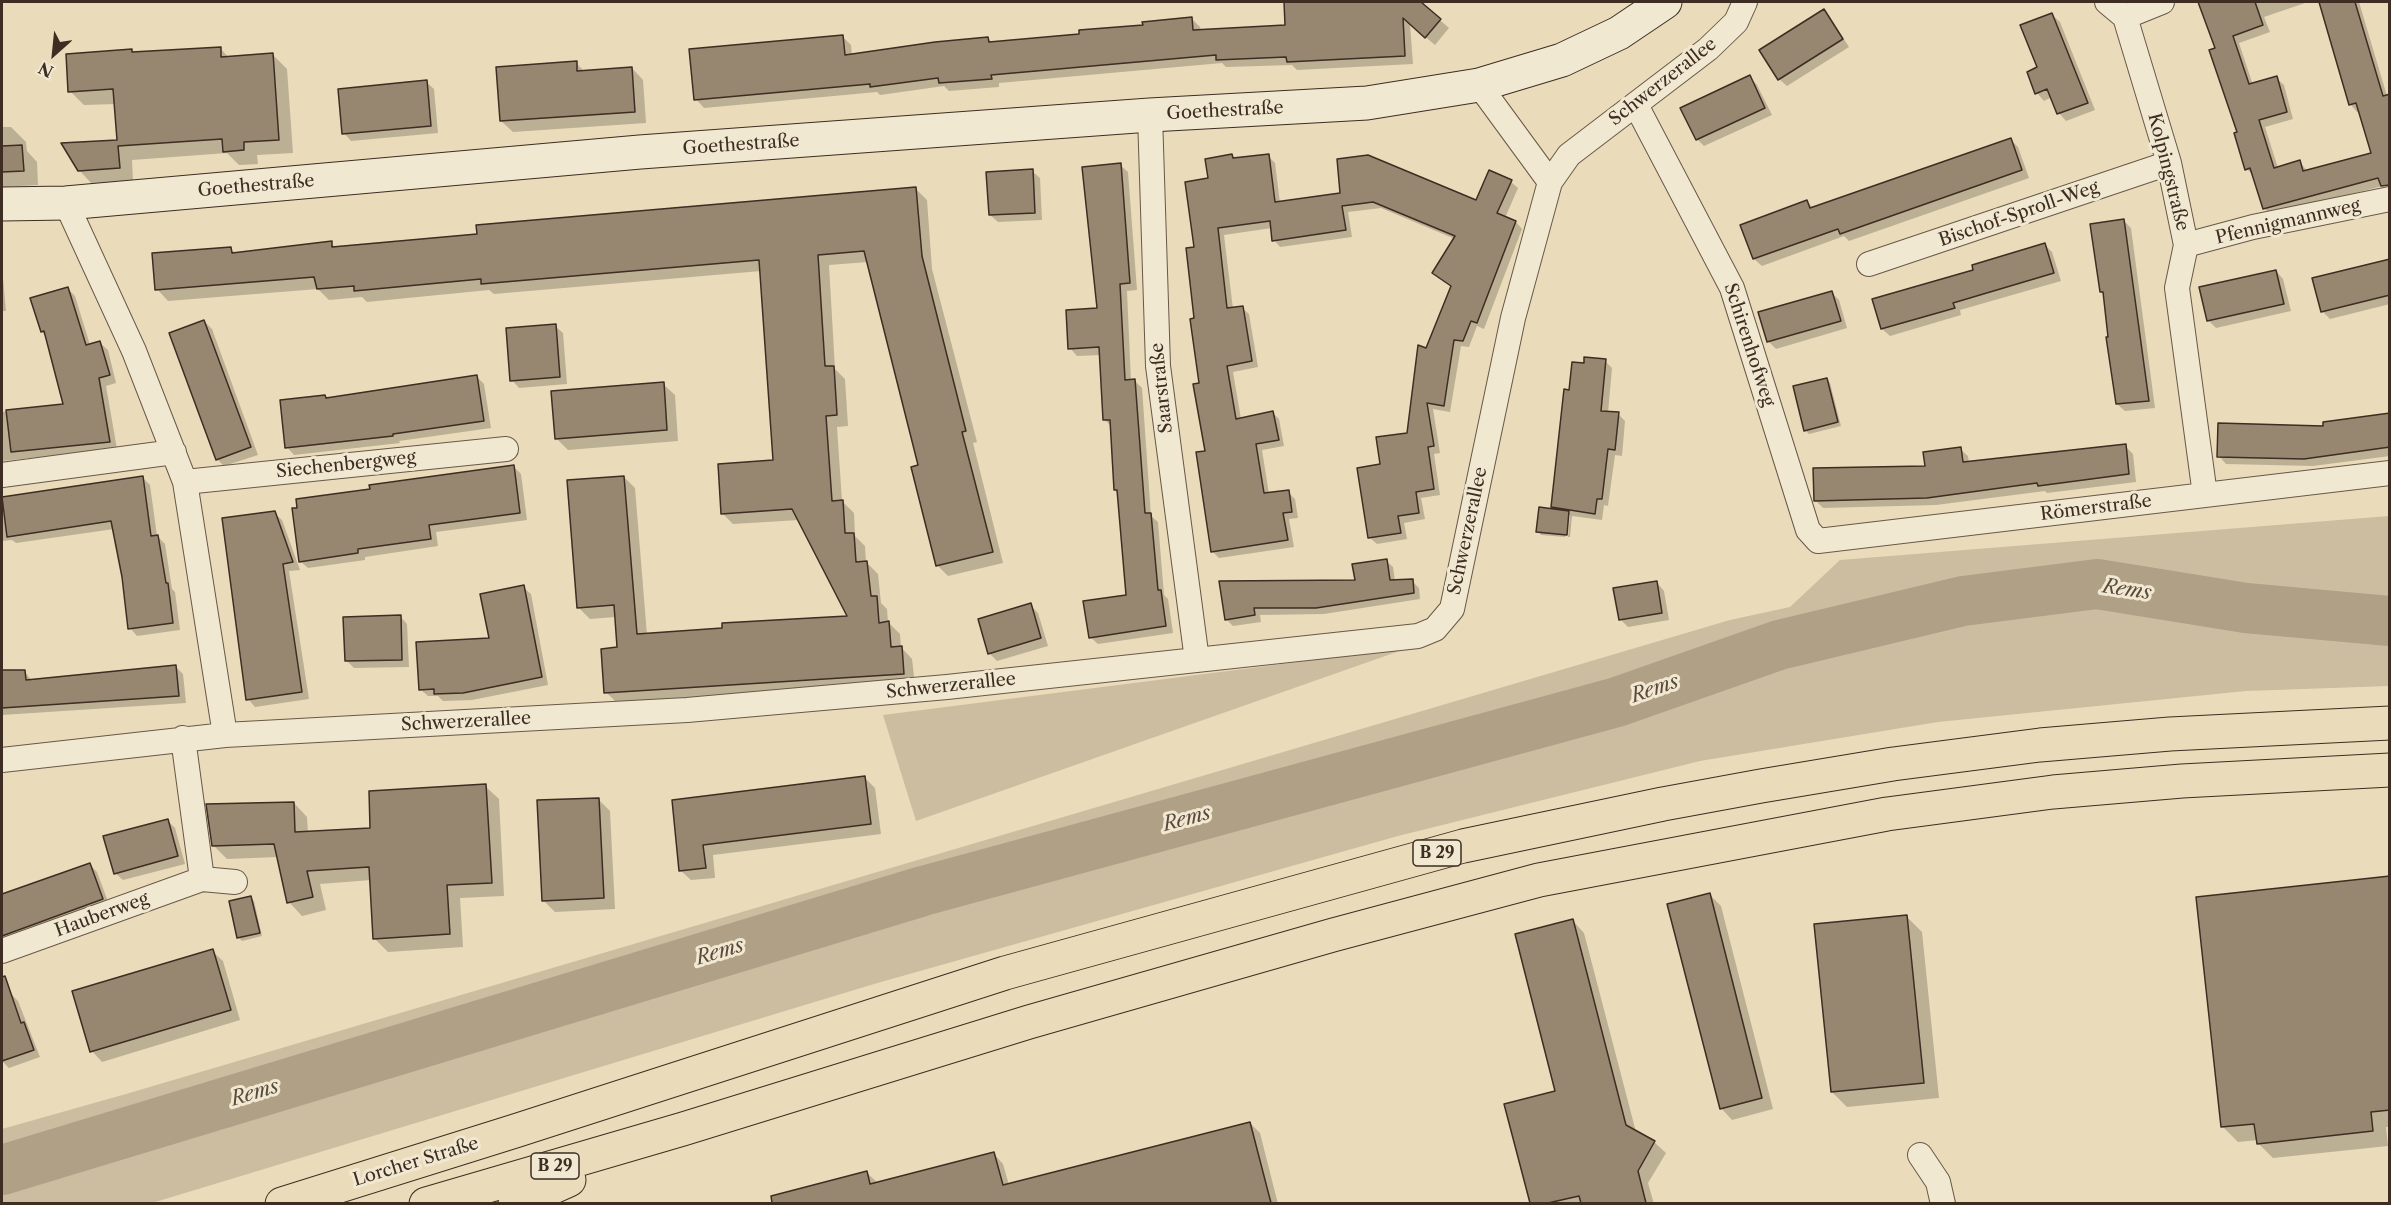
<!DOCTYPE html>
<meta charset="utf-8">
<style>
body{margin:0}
#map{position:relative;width:2391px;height:1205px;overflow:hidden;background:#eadbba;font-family:"Libre Caslon Text",serif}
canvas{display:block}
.frame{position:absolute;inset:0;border:3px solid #3d2d22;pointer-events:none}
.north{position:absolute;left:24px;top:24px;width:60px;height:60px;-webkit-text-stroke:4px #f1e8d2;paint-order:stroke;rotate:207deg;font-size:16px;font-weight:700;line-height:24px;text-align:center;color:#3d2d22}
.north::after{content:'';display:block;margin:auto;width:21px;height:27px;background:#3d2d22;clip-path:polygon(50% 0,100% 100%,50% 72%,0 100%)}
</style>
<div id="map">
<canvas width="2391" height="1205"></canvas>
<div class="frame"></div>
<div class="north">N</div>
</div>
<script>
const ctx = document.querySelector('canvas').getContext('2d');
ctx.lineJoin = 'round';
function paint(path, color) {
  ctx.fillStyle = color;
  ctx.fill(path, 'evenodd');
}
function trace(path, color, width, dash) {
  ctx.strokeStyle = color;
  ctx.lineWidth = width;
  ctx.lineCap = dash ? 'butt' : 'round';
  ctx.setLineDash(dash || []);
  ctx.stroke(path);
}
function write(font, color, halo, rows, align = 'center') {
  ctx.font = font + ' "Libre Caslon Text",serif';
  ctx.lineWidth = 6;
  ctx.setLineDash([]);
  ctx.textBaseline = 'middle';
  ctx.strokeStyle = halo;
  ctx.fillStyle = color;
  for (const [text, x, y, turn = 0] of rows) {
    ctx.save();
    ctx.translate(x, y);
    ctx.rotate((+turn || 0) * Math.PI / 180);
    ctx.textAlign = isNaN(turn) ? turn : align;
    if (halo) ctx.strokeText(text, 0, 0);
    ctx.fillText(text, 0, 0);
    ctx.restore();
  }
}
paint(new Path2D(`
 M2389,516v170l-143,5 -308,31 -238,39 -302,75 -524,148 -722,219h-150v-74l124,-35 1604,-474 60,-13 50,-47z
 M1408,648l-492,173 -33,-106z`), '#cdbda0');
paint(new Path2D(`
 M1285,2h134l30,26 -14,17 -25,-21 3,40 -116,6 -5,-5 -66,2 -4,-4 -223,20v4l-50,4 -5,-5 -64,9 -3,-3 -173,16 -8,-9 146,-63 9,9 1,11 136,-17 4,4 89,-8 111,-16 8,8 1,4 86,-4z
 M2205,2h103l-44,15 6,15 -31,11 14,42 23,-7 8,7 9,34 -28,8 13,41 21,-7 8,10 66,-17 -13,-43 -3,1 -7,-8 -30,-102h39l28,94 3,88 -119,31 -7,-7 -9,-31 -8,-8 -30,-120 -17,-46z
 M1824,11l7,8 18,28 -62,39 -8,-7z
 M2052,15l8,7 35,88 -29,11 -7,-8 -7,-16 -8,4 -7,-8 2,-25z
 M220,48l9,10 44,-3 14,14 6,84 -36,2 1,9 -19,1 -12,-12 -95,7 1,22 -40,3 -14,-15 39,-28 -2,-38 -32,1 -14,-14 61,-40 3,3z
 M576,63l9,9 47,-4 11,12 3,43 -133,9 -12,-11z
 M1750,77l7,8 15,30 -68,31 -7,-7z
 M426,82l8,7 4,44 -87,8 -7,-8z
 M2,127h9l15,15 1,9 10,11 1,23 -36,2z
 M2011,140l7,7 11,31 -180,63 -5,-5 -82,30 -8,-7 -12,-34 65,-23 6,6z
 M1232,156l3,4 33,-4 7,7 5,40 62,-9 135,8 34,-20 7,6 -13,30 11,4 6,7 -38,100 -7,-3 -8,21 -8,-1 -11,66 -17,-3 7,44 -6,1 6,41 -19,3 4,21 -21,4 3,16 -30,5 -7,-6 12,-72 26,-32 19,-84 25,-63 -18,-14 21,-34 -74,-31 -33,4 4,25 -72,10 -6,-7 -2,-12 -48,7 9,74 9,-1 7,6 9,53 -25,5 8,47 31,-7 7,7 5,27 -22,4 7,44 19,-2 7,7 3,19 -9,1 5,28 -75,11 -7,-7 -16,-231v-72l14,-69z
 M1120,165l8,7 9,118 -10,1 4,90 3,-1 8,8 9,128 7,6 6,73 4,4 5,34 -75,11 -8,-7 38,-41 -9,-102 -4,-4 -3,-63 -7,-7 -4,-65 -24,1 -7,-8 29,-38z
 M1032,171l8,7 2,42 -44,2 -8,-7z
 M915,188l12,12 5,69 45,173 -4,1 30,120 -55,13 -11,-11 -17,-98 -52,-205 -39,3 6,104 10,10 3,47 -11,1 5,74 12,12 1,23 10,10 1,16 12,12 3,29 6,6 1,13 12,12 1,13 11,12 3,26 -298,18 -11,-11 12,-43 -2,-32 -26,2 -11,-11 45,-131 11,11 12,147 202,-18 -50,-97 -66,4 -11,-11 53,-51 -14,-191 -267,23 -5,-4 -122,12 -5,-5 -33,3 -11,-11 -150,12 -11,-12 74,-40 5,5 95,-11 5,5z
 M2124,221l7,7 24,180 -30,3 -8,-7 -12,-109 -4,-4z
 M2045,245l7,7 9,29 -101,29 1,5 -71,21 -8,-7 93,-58z
 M2390,260v44l-60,15 -8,-8z
 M2,267l4,44h-4z
 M2276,271l7,8 8,32 -75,17 -8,-8z
 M67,288l8,8 15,49 10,-2 8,7 8,33 -10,3 11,63 -115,12v-49l63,-7 -19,-69 -4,-4z
 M1831,292l8,8 8,28 -71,21 -8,-8z
 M204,321l8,8 46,126 -34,11 -7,-7z
 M555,326l8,7 4,51 -48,4 -7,-8z
 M1605,361l7,7 -4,45 10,1 7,7 -3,35 -7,-1 -7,51 -4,-1 -2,15 -30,-4 -2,21h-2l2,-22h-3l-2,22 -24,-2 -3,-4 19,-20 -4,-4 18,-116 14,-26z
 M477,377l7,7 7,44 -92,13 1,2 -106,12 -7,-8 38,-51 2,3z
 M1827,380l3,3 11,43 -32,8 -4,-4z
 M663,384l12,11 3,46 -110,9 -12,-12z
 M2390,415v41l-77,10 -87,-2 -7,-8 106,-28z
 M2125,446l8,8 3,28 -89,11 -2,-2 -109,14 -113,3 -8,-8 112,-33 33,-18 8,7 1,7z
 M513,466l8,8 6,46 -91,12 2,14 -73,11v3l-57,8 -8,-7 -1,-52z
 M143,478l7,7 7,51 8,8 7,45 3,3 5,38 -43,6 -7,-8 -16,-99 -98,14 -4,-3 -10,1v-42z
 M274,513l8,7 18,50 -11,1 20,128 -54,8 -7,-8z
 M1386,561l7,6 2,14h17l7,7 1,11 -96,15 -64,1 1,7 -28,4 -7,-7 -5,-37 135,-1z
 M1657,583l7,8 5,29 -41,7 -8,-8z
 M523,587l8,7 17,91 -76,15 -29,1 -5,-5h-10l-8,-7 70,-50z
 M1030,605l8,8 10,33 -51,15 -8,-8z
 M400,616l7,8 2,43 -55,1 -7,-7z
 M175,666l8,8 3,29 -184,12v-43l22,-1 8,10z
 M864,777l11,11 6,46 -168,21 2,23 -24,2 -11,-10 -6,-69z
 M485,786l14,13 5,97 -44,2 3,49 -75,5 -14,-14 -3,-58 -51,4 6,26 -24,6 -13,-14 -11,-45 -51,2 -14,-14 81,-42 13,14 1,16 64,-3z
 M598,799l12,12 5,98 -60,3 -11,-11z
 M167,820l8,8 10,36 -62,16 -8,-7z
 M89,864l8,8 13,35 -108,38v-49z
 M2390,877v250h-4l2,19 -115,12 -15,-15v-3l-20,2 -15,-15z
 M1709,894l12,12 52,203 -41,11 -11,-12z
 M251,898l3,3 8,35 -20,5 -3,-3z
 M1907,917l15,15 17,166 -92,9 -15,-15z
 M1573,921l11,12 52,199 18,10 12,11 -18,30 6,21h-123l-25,-99 50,-13z
 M212,951l11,10 17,59 -138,42 -10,-11z
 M10,993l8,8 22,56 -31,11 -7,-7v-65z
 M1250,1123l10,10 18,71h-495l-2,-9 86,-22 11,10 116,-29 9,10 6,21z`), '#0003');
trace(new Path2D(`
 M2,1170l921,-279 694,-189 162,-57 184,-44 134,-17 149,24 144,13`), '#afa086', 50);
const building = new Path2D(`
 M1284,2h137l20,17 -16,19 -22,-20 2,38 -118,6 -1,-5 -70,3v-5l-225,20 1,4 -53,4 -1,-5 -68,9v-3l-176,16 -5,-51 154,-14 2,20 90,-13 53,-5 1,5 90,-8v-4l64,-5 -1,-3 50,-5 1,13 92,-5z
 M2198,2h57l8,23 -30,11 16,48 28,-8 10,36 -28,8 15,48 26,-8 3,11 68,-18 -15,-50 -7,2 -30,-103h36l28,94 7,-2v91l-9,1 -3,-8 -115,31 -13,-41 -5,2 -11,-37 3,-1 -28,-82 6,-2z
 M1824,9l19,30 -65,41 -19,-30z
 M2052,13l36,90 -31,11 -10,-25 -12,5 -8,-22 10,-5 -17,-42z
 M221,47v10l52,-4 6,87 -35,2v8l-21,2 -1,-13 -104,7 2,22 -42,3 -17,-28 56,-3 -4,-51 -45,3 -2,-38 66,-5v3z
 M577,61v10l55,-4 3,45 -135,9 -4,-54z
 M1750,75l15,33 -69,32 -16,-32z
 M427,80l4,46 -89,8 -4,-45z
 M2011,138l11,32 -182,64 -2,-5 -85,30 -13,-34 67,-25 3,8z
 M22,145l2,26 -22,1v-26z
 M1232,154l1,4 36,-4 6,48 65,-9 -3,-34 31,-4 108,45 13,-30 23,10 -15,33 19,8 -39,102 -6,-2 -8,20 -9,-1 -10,66 -17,-3 7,43 -6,1 6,42 -18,3 3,21 -21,3 3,17 -33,5 -11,-70 23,-4 -4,-27 31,-4 11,-88 8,3 25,-62 -19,-13 23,-37 -82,-34 -31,4 4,24 -74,11 -2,-20 -52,7 9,80 16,-2 9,55 -25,5 9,53 37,-8 6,29 -23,4 8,49 25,-3 3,22 -9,1 5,27 -77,12 -15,-100 9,-1 -12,-67 6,-1 -9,-64 4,-1 -8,-70 8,-1 -9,-65 23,-4 -3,-19z
 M1121,163l9,120 -10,1 5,96 10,-1 10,134h6l7,77h3l5,36 -77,12 -6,-37 43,-6 -9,-105h-3l-4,-70h-7l-4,-73 -31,2 -2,-39 31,-2 -15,-141z
 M1033,169l2,44 -46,2 -3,-43z
 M916,187l6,69 44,175 -4,1 31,120 -57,14 -25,-99 7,-2 -54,-214 -46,4 7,111h9l3,49 -11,1 6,85 11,-1 2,33h9l2,29 11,-1 4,35h6l2,27 10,-2 2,26 11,-1 2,28 -300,19 -3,-44 16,-2 -3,-42 -37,3 -10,-128 57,-4 13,158 85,-6v-5l125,-7 -55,-107 -71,5 -3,-50 55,-4 -14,-200 -278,24v-5l-127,12v-5l-37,3 -3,-12 -159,13 -3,-37 79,-6 1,6 100,-12v6l145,-13 -1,-9z
 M2124,219l25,182 -33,3 -10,-67h2l-5,-45h-3l-10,-68z
 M2045,243l9,30 -101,30 2,5 -74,21 -9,-30 101,-29 -1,-5z
 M2390,259v36l-69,17 -9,-34z
 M2276,270l8,34 -77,17 -8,-34z
 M68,287l18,58 14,-4 10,34 -11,3 11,64 -99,10 -5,-42 57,-6 -19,-73 -3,1 -11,-34z
 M1832,291l9,30 -74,21 -9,-30z
 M204,320l47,127 -35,13 -47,-127z
 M556,324l4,53 -50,4 -4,-53z
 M1584,357l22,2 -5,52 18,1 -4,38 -7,-1 -6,50h-5l-2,15 -44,-7 13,-118 5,1 3,-28 12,1z
 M477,375l7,46 -91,13v2l-108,12 -5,-48 45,-5 1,3z
 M1827,378l11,44 -34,9 -11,-45z
 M664,382l3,48 -112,9 -4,-48z
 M2390,413v34l-86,12 -87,-2 1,-34 105,3v-4z
 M2126,444l3,30 -91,12 -1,-3 -110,15 -113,3 -1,-33 112,-2 -2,-14 38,-5 2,15z
 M514,465l6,48 -91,12 2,14 -73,10v4l-59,9 -7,-54h5l-1,-9 74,-10 -1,-4z
 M143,476l8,60 7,-1 8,48h2l5,40 -45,6 -6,-52 -11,-56 -104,16 -5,-40z
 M1539,507l30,4 -2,24 -31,-3z
 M275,511l18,51 -10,2 19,128 -56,8 -24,-182z
 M1387,559l3,21 23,-1 1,14 -98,15h-62l1,7 -30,5 -6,-39 136,-1 -3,-16z
 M1657,581l5,32 -43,7 -6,-32z
 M524,585l18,92 -79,16 -29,1v-5l-15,1 -3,-48 73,-4 -9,-44z
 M1031,603l10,35 -53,16 -10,-35z
 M401,615l1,45 -57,1 -2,-44z
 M176,665l3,31 -177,12v-38h23l1,10z
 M865,776l6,48 -168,21 3,23 -27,3 -7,-71z
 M486,784l6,99 -45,2 3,49 -77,5 -4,-72 -62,4 6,26 -26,6 -13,-59 -62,2 -6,-42 88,-2 1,30 75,-4 -1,-37z
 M599,798l5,100 -62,3 -5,-101z
 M168,819l10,37 -64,18 -11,-38z
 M90,863l13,36 -101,37v-42z
 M2390,876v234l-19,2 2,19 -116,13 -3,-20 -33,3 -25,-230z
 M1710,893l52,205 -42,11 -53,-205z
 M251,896l9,37 -23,5 -8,-37z
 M1907,915l17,168 -93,9 -17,-168z
 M1573,919l53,206 29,16 -17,30 8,32h-65l-2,-7 -31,7h-18l-26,-99 51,-13 -40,-157z
 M213,949l18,61 -141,42 -18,-61z
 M5,976l16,47 3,-1 10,28 -32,11v-84z
 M1250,1122l21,81h-499l-1,-7 96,-25 3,13 124,-32 9,33z`);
paint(building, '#978771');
trace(building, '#3d2d22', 1.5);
const street = new Path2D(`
 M2107,2l18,15 44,146 17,82 -9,43 28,207
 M2125,17l37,-15
 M1479,85l71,97
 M1636,105l96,183 76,242 10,11 572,-68
 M1150,115l8,251 39,294
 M66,203l68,148 51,131 40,253
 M2186,245l67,-18 137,-28
 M1869,264l300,-101
 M2,475l172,-23
 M185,482l321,-33
 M183,738l19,141
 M2,760l223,-25 462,-25 260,-23 471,-51 17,-7 17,-20 61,-291 37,-136 19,-27 139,-106 28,-27 9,-20
 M2,951l200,-72 33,3
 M1920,1155l18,27 5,22`);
const secondary = new Path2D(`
 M2,204l64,-1 574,-51 510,-37 217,-12 112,-18 83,-25 57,-27 46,-31`);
const highway = new Path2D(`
 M282,1204l233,-73 490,-158 458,-127 200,-42 98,-18 132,-22 147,-19 130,-11 220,-11
 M426,1204l257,-75 346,-107 304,-87 206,-55 348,-66 166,-22 129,-11 208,-11
 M515,1204l54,-24`);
trace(street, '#685848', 26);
trace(secondary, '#3d2d22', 35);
trace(highway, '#3d2d22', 35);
trace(street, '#f1e8d2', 24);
trace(secondary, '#f1e8d2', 33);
trace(highway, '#eadbba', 33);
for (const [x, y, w] of [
 [1437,853,48],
 [555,1166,48]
]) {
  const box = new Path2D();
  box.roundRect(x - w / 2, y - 13, w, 26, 4.5);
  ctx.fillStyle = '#f1e8d2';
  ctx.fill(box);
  trace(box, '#3d2d22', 1.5);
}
write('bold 16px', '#3d2d22', null, [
 ["B 29",1437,853],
 ["B 29",555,1166]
]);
write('18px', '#3d2d22', '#f1e8d2', [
 ["Schwerzerallee",1663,82,-38],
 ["Goethestraße",1225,111,-3],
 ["Goethestraße",741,145,-4],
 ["Kolpingstraße",2168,172,76],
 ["Goethestraße",256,186,-5],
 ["Bischof-Sproll-Weg",2019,214,-19],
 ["Pfennigmannweg",2288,222,-13],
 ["Schirenhofweg",1749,345,72],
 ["Saarstraße",1162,388,-96],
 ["Siechenbergweg",346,465,-6],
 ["Römerstraße",2096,508,-7],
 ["Schwerzerallee",1468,531,-78],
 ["Schwerzerallee",951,686,-6],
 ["Schwerzerallee",466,722,-3],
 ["Hauberweg",102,915,-20],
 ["Lorcher Straße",416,1162,-17]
]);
write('italic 20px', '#5a4a3b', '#f1e8d2', [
 ["Rems",2127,590,8],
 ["Rems",1655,689,-19],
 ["Rems",1187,819,-15],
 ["Rems",720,952,-17],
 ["Rems",255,1093,-17]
]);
</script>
